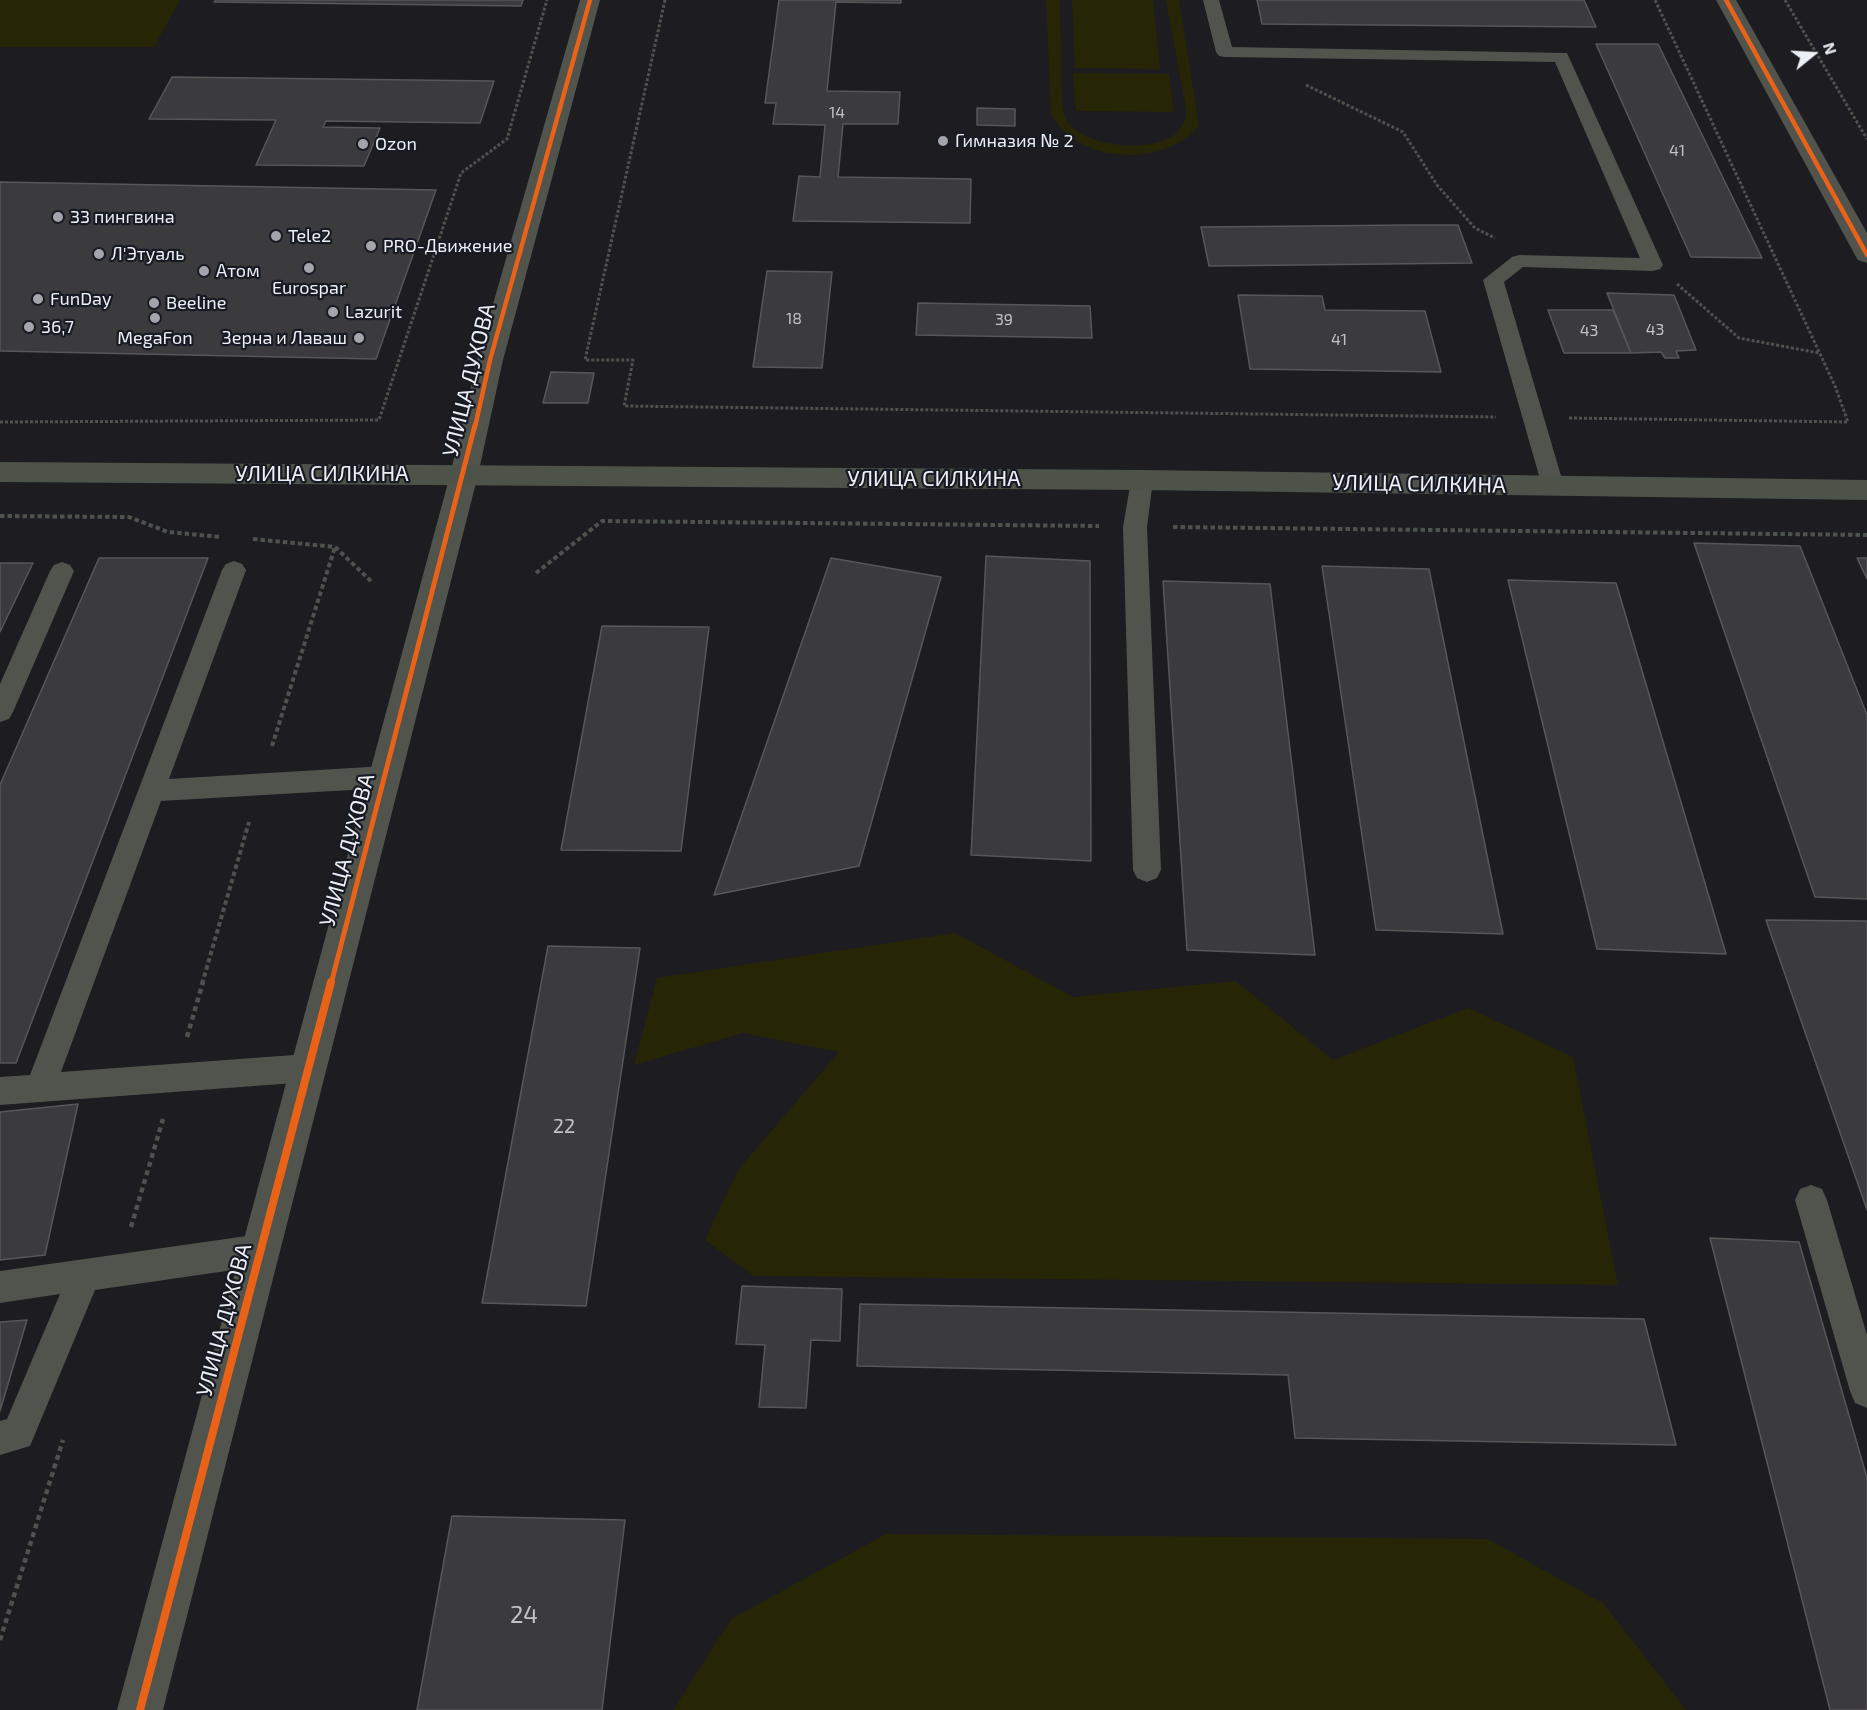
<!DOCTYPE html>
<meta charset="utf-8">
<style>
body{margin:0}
#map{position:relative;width:1867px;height:1710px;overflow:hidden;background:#1c1c21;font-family:"Exo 2",sans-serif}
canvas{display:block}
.north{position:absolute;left:1783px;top:24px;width:60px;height:60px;-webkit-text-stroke:4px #191b24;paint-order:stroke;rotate:72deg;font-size:16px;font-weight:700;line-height:24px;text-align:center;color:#edeff6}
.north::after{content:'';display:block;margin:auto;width:21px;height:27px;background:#edeff6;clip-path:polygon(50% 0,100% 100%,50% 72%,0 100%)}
</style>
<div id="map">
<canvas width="1867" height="1710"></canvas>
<div class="north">N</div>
</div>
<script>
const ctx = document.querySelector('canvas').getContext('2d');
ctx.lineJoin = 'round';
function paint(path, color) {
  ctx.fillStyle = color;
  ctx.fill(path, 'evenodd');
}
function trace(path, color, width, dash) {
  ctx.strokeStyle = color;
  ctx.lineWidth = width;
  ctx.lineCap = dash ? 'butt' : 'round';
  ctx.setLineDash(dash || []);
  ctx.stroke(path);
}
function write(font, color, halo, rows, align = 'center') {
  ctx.font = font + ' "Exo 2",sans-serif';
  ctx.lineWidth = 4.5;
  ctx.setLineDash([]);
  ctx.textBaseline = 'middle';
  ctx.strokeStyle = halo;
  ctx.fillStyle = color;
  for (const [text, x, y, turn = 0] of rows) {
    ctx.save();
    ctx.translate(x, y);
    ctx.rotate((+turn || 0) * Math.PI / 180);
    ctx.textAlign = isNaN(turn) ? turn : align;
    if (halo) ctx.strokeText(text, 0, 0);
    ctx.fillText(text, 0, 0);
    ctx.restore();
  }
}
paint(new Path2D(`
 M0,0h180l-26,47h-154z
 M1046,0h14l2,107c2,6 4,13 7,17 21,25 102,33 115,-2 2,-3 2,-9 2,-14l-20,-108h13l20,125c-34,44 -122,39 -148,-11z
 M1072,0h81l7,69 -85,-1z
 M1073,73l96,1 5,38 -98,-1z
 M955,933l118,64 163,-16 97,79 135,-52 105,49 45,228 -864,-9 -49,-36 33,-70 101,-118 -96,-19 -109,32 23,-87z
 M886,1534l602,5 116,65 82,106h-1013l58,-91z`), '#262606');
const building = new Path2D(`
 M216,0h307l-2,6 -307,-4z
 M779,0h122v3l-65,-1 -9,89 73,1 -2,32h-55l-5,53 133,2 -1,44 -177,-2 6,-45 21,1 5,-52 -52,-1 3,-21h-11z
 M1257,0h327l12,27 -334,-3z
 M1596,44h62l104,214 -71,-1z
 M172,77l322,4 -14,42 -154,-2 -3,6 57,1 -16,38 -108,-1 20,-45 -127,-1z
 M977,108l38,1v17l-38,-1z
 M0,182l436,8 -60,169 -376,-8z
 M1411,225h47l14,38 -263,3 -8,-39z
 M767,271l65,1 -10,96 -69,-1z
 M1607,293l67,2 22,55 -20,1 3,7h-14l-4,-6 -30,1z
 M1238,295l84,1 3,14 100,1 16,61 -191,-3z
 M918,303l172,3 2,32 -176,-3z
 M1548,310h65l18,43h-67z
 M551,372l43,1 -6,30h-45z
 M1694,543l106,3 67,169v184l-52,-2z
 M986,556l104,5 1,300 -120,-6z
 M99,558h109l-192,505h-16v-278z
 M831,558l110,19 -82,289 -145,29z
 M1857,558h10v21z
 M0,563h33l-33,69z
 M1322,566l107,3 74,365 -127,-4z
 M1508,580l108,3 110,371 -129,-5z
 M1163,581l107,3 45,371 -128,-5z
 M602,626l107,1 -28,224 -120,-1z
 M1766,920l101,1v289z
 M548,946l92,2 -54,358 -104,-3z
 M78,1104l-33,151 -45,5v-148z
 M1710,1238l89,4 68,236v232h-37z
 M742,1286l100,3 -2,52 -29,-1 -5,68 -47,-1 6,-62 -29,-1z
 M860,1304l784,15 32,126 -381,-7 -7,-63 -431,-9z
 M27,1320l-27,91v-89z
 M452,1516l173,4 -23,190h-185z`);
paint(building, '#3b3a3c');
trace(building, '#595658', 1.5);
trace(new Path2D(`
 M665,0l-80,360h48l-9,46 872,11
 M1785,0l82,139
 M1306,85l97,47 34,53 38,43 20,10
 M1677,284l62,54 80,15
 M1569,418l279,4 -13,-36 -180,-386
 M0,422l379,-2 82,-247 46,-34 40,-139`), '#4e524d', 3, [3, 2]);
trace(new Path2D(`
 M0,516l129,1 39,15 53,5
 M1173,527l694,8
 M253,539l82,8 37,35
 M536,573l66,-52 497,5
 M272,746l63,-199
 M202,984l47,-162`), '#4e524d', 4, [4.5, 3]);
trace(new Path2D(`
 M187,1037l16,-55
 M131,1227l32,-108
 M0,1640l63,-200`), '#4e524d', 4.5, [5, 4]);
paint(new Path2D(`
 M1203,0h16l13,47 335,6 96,212 -3,4 -7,2 -130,-4 -19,15 60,204 -3,6 -8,2 -8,-2 -3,-6 -59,-206 29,-23 7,-2 121,3 -85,-196 -330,-5 -6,-1 -3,-4z
 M1142,472l8,2 3,6 -6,47 14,343 -4,8 -10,4 -10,-4 -4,-8 -10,-343 8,-47 3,-6z
 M234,561l8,3 4,6 -77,209 216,-13 9,3 4,8 -4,8 -9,3 -224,13 -100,271 247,-18 10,4 5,10 -5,10 -10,4 -308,23v-28l30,-2 192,-505 4,-6z
 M62,562l8,3 4,6 -61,141 -4,7 -9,3v-38l50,-113 4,-6z
 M1811,1185l11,4 5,11 40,135v73l-12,-5 -5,-12 -55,-191 5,-11z
 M261,1234l11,5 5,11 -5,11 -11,5 -166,24 -65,156 -30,9v-34l7,-2 53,-125 -60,9v-32z`), '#50544d');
paint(new Path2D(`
 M580,0h20l-97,360 -25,115 -315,1235h-46l333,-1235 27,-115z
 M1716,0h20l131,233v30l-9,-3 -3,-5z`), '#50544d');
paint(new Path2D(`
 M0,462l1142,8 725,10v20l-725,-10 -1142,-8z`), '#4e5349');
trace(new Path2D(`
 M1726,0l141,255
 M475,427l15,-67 100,-360`), '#ea6118', 4.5);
trace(new Path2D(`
 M331,984l144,-559`), '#ea6118', 5);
trace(new Path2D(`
 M140,1710l191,-728`), '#ea6118', 8);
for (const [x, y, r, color] of [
 [943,141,6,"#a4a5ab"],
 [363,144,6,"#a4a5ab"],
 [58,217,6,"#a4a5ab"],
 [276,236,6,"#a4a5ab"],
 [371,246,6,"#a4a5ab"],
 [99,254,6,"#a4a5ab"],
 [309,268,6,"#a4a5ab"],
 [204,271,6,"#a4a5ab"],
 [38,299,6,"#a4a5ab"],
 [154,303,6,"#a4a5ab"],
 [333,312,6,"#a4a5ab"],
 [155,318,6,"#a4a5ab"],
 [29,327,6,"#a4a5ab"],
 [359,338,6,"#a4a5ab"]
]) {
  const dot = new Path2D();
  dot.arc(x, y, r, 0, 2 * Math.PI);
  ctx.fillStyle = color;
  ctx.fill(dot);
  trace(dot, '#191b24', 2);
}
write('16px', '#c0c2c8', null, [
 ["14",837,113],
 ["41",1677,151],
 ["18",794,319],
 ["39",1004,320],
 ["43",1655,330],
 ["43",1589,331],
 ["41",1339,340]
]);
write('18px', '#edeff6', '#191b24', [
 ["Гимназия № 2",955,141],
 ["Ozon",375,144],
 ["33 пингвина",70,217],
 ["Tele2",288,236],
 ["PRO-Движение",383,246],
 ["Л'Этуаль",111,254],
 ["Атом",216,271],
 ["Eurospar",309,288,"center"],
 ["FunDay",50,299],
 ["Beeline",166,303],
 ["Lazurit",345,312],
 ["36,7",41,327],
 ["MegaFon",155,338,"center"],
 ["Зерна и Лаваш",347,338,"right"]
], 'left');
write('20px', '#c0c2c8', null, [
 ["22",564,1126]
]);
write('22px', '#edeff6', '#191b24', [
 ["УЛИЦА ДУХОВА",469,380,-76],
 ["УЛИЦА СИЛКИНА",322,474],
 ["УЛИЦА СИЛКИНА",934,479],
 ["УЛИЦА СИЛКИНА",1419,484,1],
 ["УЛИЦА ДУХОВА",347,850,-75],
 ["УЛИЦА ДУХОВА",224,1320,-75]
]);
write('24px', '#c0c2c8', null, [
 ["24",524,1615]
]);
</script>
